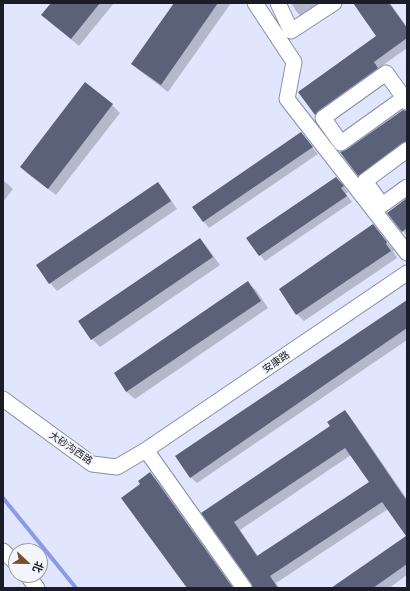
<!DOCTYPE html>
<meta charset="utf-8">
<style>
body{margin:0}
#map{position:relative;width:410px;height:591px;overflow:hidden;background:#e1e6fe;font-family:Ubuntu,"Noto Sans SC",sans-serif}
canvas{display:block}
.frame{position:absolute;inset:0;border:4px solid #1a1c27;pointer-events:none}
.north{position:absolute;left:8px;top:543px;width:40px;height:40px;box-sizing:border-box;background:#f3f5fa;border:1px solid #9c9ea6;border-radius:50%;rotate:112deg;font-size:11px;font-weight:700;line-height:16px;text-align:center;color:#1a1c27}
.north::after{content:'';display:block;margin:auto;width:14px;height:18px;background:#744f2a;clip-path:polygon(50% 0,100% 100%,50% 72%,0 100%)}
</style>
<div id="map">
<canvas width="410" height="591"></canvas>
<div class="frame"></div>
<div class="north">北</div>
</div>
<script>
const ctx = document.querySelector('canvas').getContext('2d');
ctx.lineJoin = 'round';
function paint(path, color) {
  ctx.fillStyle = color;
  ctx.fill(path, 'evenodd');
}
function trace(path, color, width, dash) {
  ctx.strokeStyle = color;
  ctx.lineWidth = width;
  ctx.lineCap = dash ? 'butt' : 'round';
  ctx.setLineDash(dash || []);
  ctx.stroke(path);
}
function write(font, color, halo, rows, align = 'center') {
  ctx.font = font + ' Ubuntu,"Noto Sans SC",sans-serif';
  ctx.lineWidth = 4;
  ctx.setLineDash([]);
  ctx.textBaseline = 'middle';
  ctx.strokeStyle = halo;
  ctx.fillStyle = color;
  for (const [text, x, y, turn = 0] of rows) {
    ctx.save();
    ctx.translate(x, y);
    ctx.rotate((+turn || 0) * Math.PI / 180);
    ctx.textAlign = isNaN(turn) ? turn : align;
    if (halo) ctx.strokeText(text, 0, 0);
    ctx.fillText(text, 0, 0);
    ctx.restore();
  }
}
paint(new Path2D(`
 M52,3h62l-35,43 -29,-24z
 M175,3h56l-63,89 -28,-21 -8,-7z
 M291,3h36l-24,16 -7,-8z
 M358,3h32l17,24v21l-28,20 4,6 -62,46 -22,-28 79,-56z
 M85,84l27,21 8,8 -64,82 -28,-21 -7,-7z
 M407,112v37l-42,32 -6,-6z
 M301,133l17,21 -109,74 -5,-6 -11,-15z
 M3,180l10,9 -10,13z
 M158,183l7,8 12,18 -120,82 -7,-8z
 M342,184l6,8 -2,2 6,8 -87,59 -5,-6z
 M407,199v37l-4,-5z
 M373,226l21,24 -1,1 4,7 -93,63 -7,-7z
 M200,239l7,8 13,18 -120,82 -8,-8 -12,-18z
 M248,283l8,7 12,18 -133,91 -8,-7 -12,-19z
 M407,301v39l-210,143 -7,-6z
 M345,411l6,7 56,81v37l-19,-27 -112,74 3,5h-25l-51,-75 129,-86zM351,455l19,28 -112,73 -18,-26z
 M150,473l7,7 77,108h-46l-47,-104z
 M407,536v39l-18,13h-56z`), '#0003');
trace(new Path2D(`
 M3,498l73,90`), '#8b99ec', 4);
paint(new Path2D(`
 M51,3h49l-29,36 -30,-24z
 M174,3h44l-57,82 -30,-21z
 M353,3h36l18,25v10l-33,24 4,6 -60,43 -3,4 -17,-23 78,-56z
 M85,82l28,22 -65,85 -28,-22z
 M403,110l4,1v30l-5,2 -44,33 -18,-24 6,-2z
 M301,132l12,15 -110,75 -11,-15z
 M336,177l8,9 -3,2 6,8 -88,60 -13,-18z
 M158,182l13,19 -122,83 -13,-19z
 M407,198v30l-5,4 -15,-19z
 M373,224l14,18 -1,2 5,7 -95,64 -17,-26z
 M200,238l13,19 -122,83 -13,-19z
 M248,281l13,20 -135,91 -12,-19z
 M407,300v28l-217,150 -15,-22z
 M345,410l62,91v63l-34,24h-42l75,-52 -24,-34 -112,74 8,12h-25l-2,-5 -50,-70 129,-87 -3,-4zM345,448l24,34 -112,74 -23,-34z
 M150,472l83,116h-46l-66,-90 19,-14 -2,-3z`), '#5c617a');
const minor = new Path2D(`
 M255,3l39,59 -7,37 120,154
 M278,3l13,28 43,-28
 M404,98l-63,45 -18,-25 63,-45 21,29
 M407,150l-42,31 17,24 25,-18
 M3,399l89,65 25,3 29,-17 261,-177
 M146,450l98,138
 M3,551l13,12
 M27,575l10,13`);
trace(minor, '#888ea8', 17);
trace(minor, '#fff', 15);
write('10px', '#1a1c27', '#f3f5fa', [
 ["安康路",276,362,-34],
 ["大砂沟西路",71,448,34]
]);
</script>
